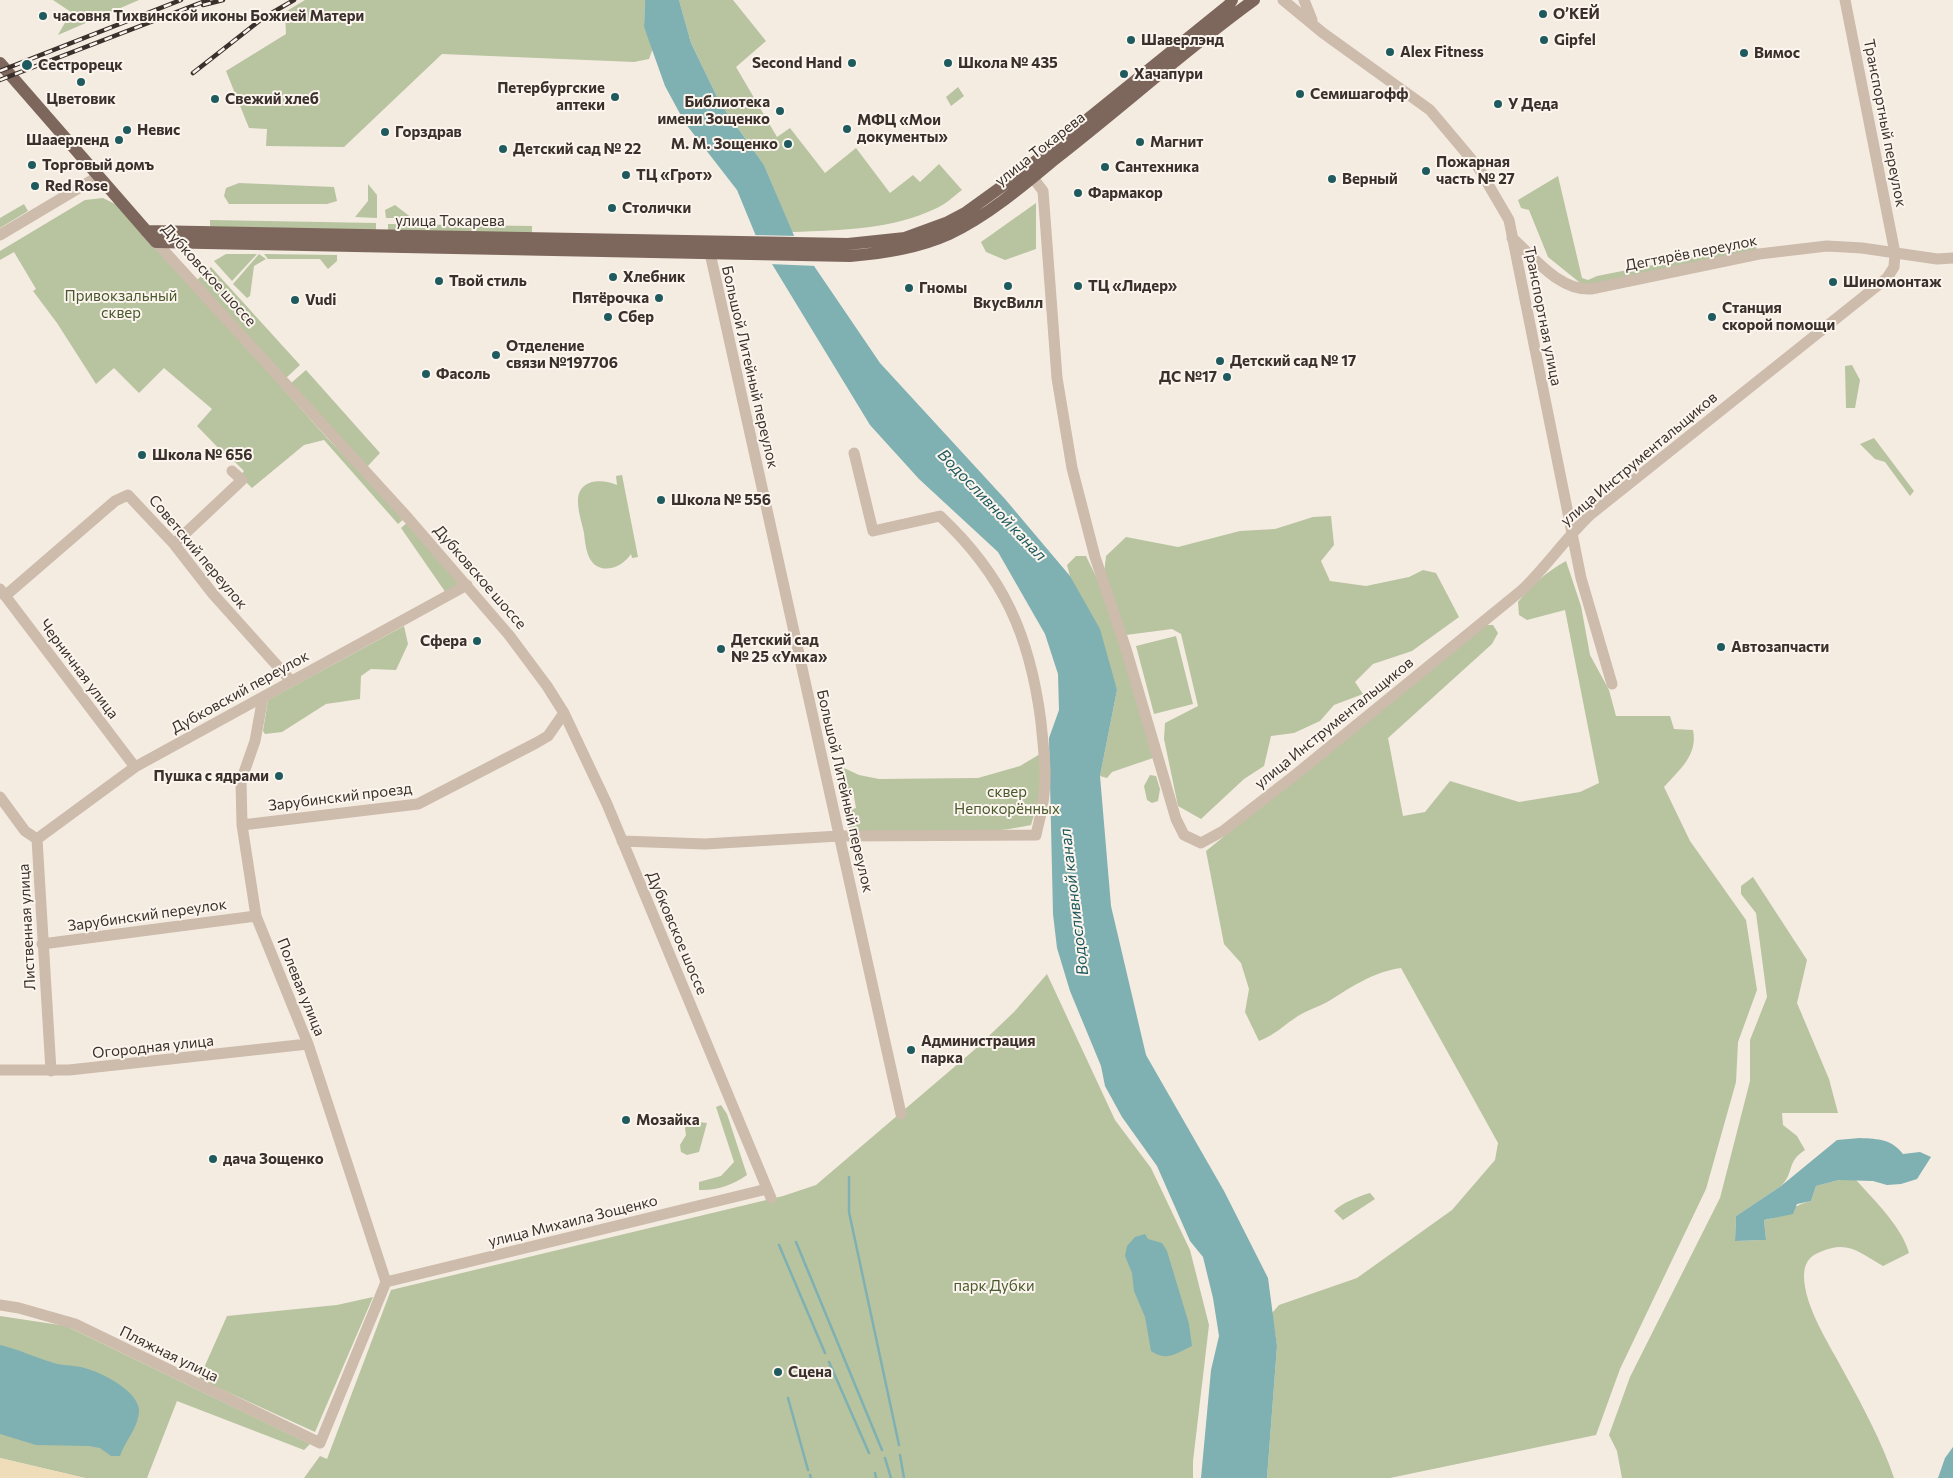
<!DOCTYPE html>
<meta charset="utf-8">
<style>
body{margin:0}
canvas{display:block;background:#f4ebe1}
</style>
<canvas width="1953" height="1478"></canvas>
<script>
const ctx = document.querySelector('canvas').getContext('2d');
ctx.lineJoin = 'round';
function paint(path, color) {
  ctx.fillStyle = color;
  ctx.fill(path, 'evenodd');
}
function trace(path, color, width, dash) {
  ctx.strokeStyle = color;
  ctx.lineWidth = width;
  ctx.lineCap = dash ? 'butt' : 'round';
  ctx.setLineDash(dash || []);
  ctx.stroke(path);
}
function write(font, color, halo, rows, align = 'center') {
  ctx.font = font + ' Commissioner,sans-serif';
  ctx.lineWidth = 4;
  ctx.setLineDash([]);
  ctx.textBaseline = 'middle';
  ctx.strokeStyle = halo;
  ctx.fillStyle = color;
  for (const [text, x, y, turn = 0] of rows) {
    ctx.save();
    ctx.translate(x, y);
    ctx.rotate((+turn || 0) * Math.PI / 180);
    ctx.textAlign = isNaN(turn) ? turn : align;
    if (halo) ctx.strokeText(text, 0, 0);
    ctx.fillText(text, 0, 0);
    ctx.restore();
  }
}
paint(new Path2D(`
 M53,0h86l-81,35 13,-23z
 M305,0h340l-1,27 9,21 -4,11 -15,3 -192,-8 -98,93 -78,-1 1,-17 -18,-1 -23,-57 60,-37 -1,-22z
 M679,0h54l33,41 -30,26 41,70 13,-9 35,45 31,-25 34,45 23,-18 7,7 19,-18 23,26c-8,6 -16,14 -25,18 -46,22 -95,22 -145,24l-28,-67 -44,-62 -29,-60z
 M958,87l6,9 -13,10 -5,-9z
 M1558,176l24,102 6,2 9,-4 147,-29 12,-2 1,9 -173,32 -36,-29 -19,-47 -8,-2 -3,-8z
 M239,183l95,4 3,14 -10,3h-98l-5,-8 2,-8z
 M368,184l9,11v23l-22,-1 13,-16z
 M103,198l12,6 2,-1 210,235 78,80 -7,6 -74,-84 -20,5 -52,43 -12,-12 4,-5 -13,-13 -2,1 -32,-33 15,-17 -48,-41 -25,25 -25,-25 -18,16 -39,-61 -24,-32 3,-2 -22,-37 -14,8v-9l85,-51z
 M1036,203v46l-31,11 -19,-8 -5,-10z
 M24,204l4,7 -28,17v-10z
 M395,205l17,13h-26l-1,-8z
 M210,220l166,3v10l-166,-3z
 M388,224l144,2v9l-144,-1z
 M226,254h31l-25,27 -18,-20z
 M259,254l7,5 -12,7 -4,30 -3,2 -14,-14z
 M264,254l73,1v6l-9,8 -8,-10h-52z
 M211,267l89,98 -14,13 -89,-98z
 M1852,365l8,15 -5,28h-9l-1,-42z
 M306,370l74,83 -14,15 -76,-84z
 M1874,438l40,53 -4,5 -25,-34 -10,-3 -15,-15z
 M622,475l16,82 -6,1 -1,-4c-9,14 -31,22 -41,5 -4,-7 -5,-18 -6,-26 -2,-10 -6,-21 -6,-31 -1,-23 24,-24 39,-17l-1,-9z
 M1331,516l3,29 -13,16 9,20 36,5 43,-9 14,-7 13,3 23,44 -47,34 -39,13 -18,18 8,12 -29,11 -14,16 -26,12 -23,3 -7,30 -20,13 -43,40 -23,-13 -14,-67 1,-16 33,-17 -17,-72 -9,-5 -46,6 -22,-61 2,-18 20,-19 52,10 62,-16 35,-2 38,-12z
 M408,522l54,62 -16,9 -45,-65z
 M1076,556h10l21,43 46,159 -41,14 -5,6 -7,-2 17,-86 -47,-114 -3,-11z
 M1566,561l15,45 9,49 19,35 7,26h54l4,13 19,1c5,25 -13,39 -29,57l26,54 56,79 11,70 -19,52 -2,40 -30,107 -86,180 -24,66 -206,43h-123l10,-132 -5,-33 7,-8 78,-27 95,-68 43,-50 3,-17 -97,-175c-28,4 -48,18 -72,33 -10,6 -22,9 -31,15 -14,9 -23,19 -39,25l-14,-29 4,-23 -8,-26 -17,-19 -18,-93 280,-226h7l5,8 -6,11 -104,94 15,78 22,-4 25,-31 69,21 61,-10 19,-9 -34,-173 -38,10 -8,-5 -1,-13c14,-17 28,-30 48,-41z
 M404,626l4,18 -12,26 -25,-1 -10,7 -1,23 -34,5 -44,28 -17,2 -2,-3 5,-31z
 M1176,636l17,68 -39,10 -18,-68z
 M1040,754v41l-9,30c-55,12 -119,8 -175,7l-7,-2 -4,-19 11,-3 -3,-17 -8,-2 -5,-19 4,-2 15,7 20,4 99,-1 42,-12z
 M1150,775l6,1 4,13 -2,12 -6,2 -5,-3 -3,-14z
 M1753,877l54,83 -10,43 32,76 9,34h-56l1,12 14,11 8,14c-19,12 -10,22 -24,36l-45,30 -1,25 31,-1 -2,-20c19,-2 28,-15 47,-19l5,-15 23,-6h17c18,20 46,47 53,73l-26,13c-25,-14 -35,-26 -63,-14 -11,4 -16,12 -16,24 0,31 27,71 41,98 18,33 37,68 49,104h-272l-5,-27 -8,-16 21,-58 90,-179 30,-117v-41l17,-43 -11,-84 -15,-19v-8z
 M1047,974l68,146 36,48 39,82 19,75 -16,136v17h-889l16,-22 7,3 64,-169 392,-94 33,-11 157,-134 41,-39z
 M721,1105l6,9 20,61c-14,10 -31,16 -48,15v-8l22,-6 13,-14 -18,-55z
 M691,1121l16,2 -8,29 -12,3 -6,-3 -1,-7 6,-10 -1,-7 2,-5z
 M1370,1193l5,6 -32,21 -9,-9c8,-8 25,-15 36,-18z
 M373,1297l-58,135 -116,-53 28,-63 110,-11z
 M0,1316l66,10 244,118 -6,6 -127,-49 -30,77h-62l-85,-20z`), '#b8c4a0');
paint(new Path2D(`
 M0,1458l85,20h-85z`), '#efdcb8');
paint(new Path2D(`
 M645,0h34l12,43 29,60 44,62 31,73 85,125 125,136 65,77 30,53 17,61 -17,86 11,130 35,149 78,136 44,87 9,68 -10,132h-66l10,-108 8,-34 -6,-38 -10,-41 -13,-16 -33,-75 -35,-49 -17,-31 -4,-20 -31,-75 -13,-43 -4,-34 -4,-176 10,-28 -1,-36 -13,-40 -47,-82 -79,-73 -49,-54 -112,-184 -21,-51 -52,-67 -20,-37 -21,-59z
 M1860,1138c19,1 31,1 43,16l17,-2 11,5 -14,22 -16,5 -14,1 -14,-4 -34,-1 -23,6 -5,15 -14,3 -4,10 -29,6 2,20 -31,1 1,-25 45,-30 56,-46z
 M1145,1234l3,5 14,4 5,8 22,73 3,22c-15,7 -26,16 -41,5l-6,-34 -11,-26 -2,-18 -7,-17 2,-10 8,-9z
 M0,1345c18,4 34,12 51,17 10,4 20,3 30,5 18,4 57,23 58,43 0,17 -14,31 -19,46h-9l-11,-8 -11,-2 -53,-1 -36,-11z
 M1953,1447v31h-15l7,-20z`), '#7fb0b2');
paint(new Path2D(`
 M753,235l44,1 20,30 -48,-2z`), '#f4ebe1');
trace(new Path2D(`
 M849,1177v35l50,233
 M796,1242l86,208
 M779,1245l46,108
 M829,1362l40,91
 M788,1398l20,72
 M900,1455l4,23
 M885,1458l6,20
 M875,1473l1,5
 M810,1475l1,3`), '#7fb0b2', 2.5);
trace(new Path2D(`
 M1283,0l40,33 107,77 48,57 31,53 72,358 31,106
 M1304,0l8,20
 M1027,170l16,21 14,187 15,90 23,89 31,92 50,170 8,16 17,8 22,-12 72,-56 227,-185c24,-23 43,-51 68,-75l297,-237 7,-11 1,-14 -50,-253
 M0,235l99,-59
 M1512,238c23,20 47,53 79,51l168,-35 68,-8 35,2 75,11 16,-1
 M156,242l252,276 101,117 38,51 17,27 43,91 164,394
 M708,244l193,870
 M174,544l68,-64 -10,-9
 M0,589l135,178
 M5,596l110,-95 13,-6 46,49 39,50 78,87
 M263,697l-8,44 -14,40 1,44 14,91 52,128 78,238
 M0,797l25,34 12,8 14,232
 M242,825l176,-21 118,-61 12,-7 16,-23
 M37,839l98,-72 332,-182
 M622,841l83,3 134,-8 197,-1c3,-14 7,-27 8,-41 3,-23 -1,-49 -3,-72 -11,-86 -37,-146 -101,-206l-67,15 -19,-78
 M42,944l214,-28
 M0,1070h69l239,-26
 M386,1282l381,-93
 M0,1305l19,3 56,16 245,119 66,-161`), '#cdbbac', 11);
trace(new Path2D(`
 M0,63l156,179 694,14c34,-3 68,-8 99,-22 37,-17 75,-49 106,-75 67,-52 130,-109 199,-159
 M146,231l702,13 57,-6 41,-15 19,-10 61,-44 203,-164 3,-5`), '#7d675c', 12);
const rail = new Path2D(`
 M203,5l20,-5
 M0,71l181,-71
 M193,73l70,-55 31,-18
 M0,80l208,-80`);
trace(rail, '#3b302b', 4.5);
trace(rail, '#fbf5ee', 2.5, [8]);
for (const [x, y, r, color] of [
 [1543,14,5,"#1f5a5e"],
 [43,16,5,"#1f5a5e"],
 [1131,40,5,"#1f5a5e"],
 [1544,40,5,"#1f5a5e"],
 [1390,52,5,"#1f5a5e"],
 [1744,53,5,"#1f5a5e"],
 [852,63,5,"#1f5a5e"],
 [948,63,5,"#1f5a5e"],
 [27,65,6,"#1f5a5e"],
 [1124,74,5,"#1f5a5e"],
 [81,82,5,"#1f5a5e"],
 [1300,94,5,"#1f5a5e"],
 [615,97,5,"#1f5a5e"],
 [215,99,5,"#1f5a5e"],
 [1498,104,5,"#1f5a5e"],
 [780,111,5,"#1f5a5e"],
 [847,129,5,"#1f5a5e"],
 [127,130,5,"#1f5a5e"],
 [385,132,5,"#1f5a5e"],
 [119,140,5,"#1f5a5e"],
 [1140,142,5,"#1f5a5e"],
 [788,144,5,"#1f5a5e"],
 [503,149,5,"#1f5a5e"],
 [32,165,5,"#1f5a5e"],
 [1105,167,5,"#1f5a5e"],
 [1426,171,5,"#1f5a5e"],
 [626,175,5,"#1f5a5e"],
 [1332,179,5,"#1f5a5e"],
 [35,186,5,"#1f5a5e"],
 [1078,193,5,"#1f5a5e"],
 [612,208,5,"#1f5a5e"],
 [613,277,5,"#1f5a5e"],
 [439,281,5,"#1f5a5e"],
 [1833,282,5,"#1f5a5e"],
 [1008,286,5,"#1f5a5e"],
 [1078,286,5,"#1f5a5e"],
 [909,288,5,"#1f5a5e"],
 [659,298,5,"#1f5a5e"],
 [295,300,5,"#1f5a5e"],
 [608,317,5,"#1f5a5e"],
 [1712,317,5,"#1f5a5e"],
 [496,355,5,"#1f5a5e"],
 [1220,361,5,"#1f5a5e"],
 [426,374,5,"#1f5a5e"],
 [1227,377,5,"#1f5a5e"],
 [142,455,5,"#1f5a5e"],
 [661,500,5,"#1f5a5e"],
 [477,641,5,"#1f5a5e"],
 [1721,647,5,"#1f5a5e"],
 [721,649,5,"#1f5a5e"],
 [279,776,5,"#1f5a5e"],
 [911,1050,5,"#1f5a5e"],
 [626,1120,5,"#1f5a5e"],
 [213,1159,5,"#1f5a5e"],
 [778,1372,5,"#1f5a5e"]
]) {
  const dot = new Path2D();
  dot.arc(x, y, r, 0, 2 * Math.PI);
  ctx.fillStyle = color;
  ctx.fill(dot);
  trace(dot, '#fbf5ee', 2);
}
write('bold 15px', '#3b302b', '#fbf5ee', [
 ["О’КЕЙ",1553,14],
 ["часовня Тихвинской иконы Божией Матери",53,16],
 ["Шаверлэнд",1141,40],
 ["Gipfel",1554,40],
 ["Alex Fitness",1400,52],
 ["Вимос",1754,53],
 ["Second Hand",842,63,"right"],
 ["Школа № 435",958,63],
 ["Сестрорецк",38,65],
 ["Хачапури",1134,74],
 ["Петербургские",605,88,"right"],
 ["аптеки",605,105,"right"],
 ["Семишагофф",1310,94],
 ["Цветовик",81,99,"center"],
 ["Свежий хлеб",225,99],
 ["Библиотека",770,102,"right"],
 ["имени Зощенко",770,119,"right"],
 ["У Деда",1508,104],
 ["МФЦ «Мои",857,120],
 ["документы»",857,137],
 ["Невис",137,130],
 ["Горздрав",395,132],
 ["Шааерленд",109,140,"right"],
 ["Магнит",1150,142],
 ["М. М. Зощенко",778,144,"right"],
 ["Детский сад № 22",513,149],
 ["Пожарная",1436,162],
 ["часть № 27",1436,179],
 ["Торговый домъ",42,165],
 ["Сантехника",1115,167],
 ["ТЦ «Грот»",636,175],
 ["Верный",1342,179],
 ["Red Rose",45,186],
 ["Фармакор",1088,193],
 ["Столички",622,208],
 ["Хлебник",623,277],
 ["Твой стиль",449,281],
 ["Шиномонтаж",1843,282],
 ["ТЦ «Лидер»",1088,286],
 ["Гномы",919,288],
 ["Пятёрочка",649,298,"right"],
 ["Vudi",305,300],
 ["ВкусВилл",1008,303,"center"],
 ["Станция",1722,308],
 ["скорой помощи",1722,325],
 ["Сбер",618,317],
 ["Отделение",506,346],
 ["связи №197706",506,363],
 ["Детский сад № 17",1230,361],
 ["Фасоль",436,374],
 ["ДС №17",1217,377,"right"],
 ["Школа № 656",152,455],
 ["Школа № 556",671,500],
 ["Детский сад",731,640],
 ["№ 25 «Умка»",731,657],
 ["Сфера",467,641,"right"],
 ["Автозапчасти",1731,647],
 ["Пушка с ядрами",269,776,"right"],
 ["Администрация",921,1041],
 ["парка",921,1058],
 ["Мозайка",636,1120],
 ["дача Зощенко",223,1159],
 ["Сцена",788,1372]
], 'left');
write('15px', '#3b302b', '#fbf5ee', [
 ["Транспортный переулок",1885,123,79],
 ["улица Токарева",1040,149,-38],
 ["улица Токарева",450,221],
 ["Дегтярёв переулок",1691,253,-11],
 ["Дубковское шоссе",209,275,48],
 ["Транспортная улица",1543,316,79],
 ["Большой Литейный переулок",750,367,77],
 ["улица Инструментальщиков",1639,459,-40],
 ["Советский переулок",198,552,50],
 ["Дубковское шоссе",480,577,49],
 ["Черничная улица",79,669,53],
 ["Дубковский переулок",240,692,-29],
 ["улица Инструментальщиков",1334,723,-39],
 ["Большой Литейный переулок",845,791,77],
 ["Зарубинский проезд",340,797,-7],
 ["Зарубинский переулок",147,915,-8],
 ["Лиственная улица",27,927,-93],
 ["Дубковское шоссе",677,933,67],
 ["Полевая улица",301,987,68],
 ["Огородная улица",153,1047,-6],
 ["улица Михаила Зощенко",573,1221,-14],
 ["Пляжная улица",169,1354,26]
]);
write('15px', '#4a5a2e', '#fbf5ee', [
 ["Привокзальный",121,296],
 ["сквер",121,313],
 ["сквер",1007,792],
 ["Непокорённых",1007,809],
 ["парк Дубки",994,1286]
]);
write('italic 16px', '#1f5a5e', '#fbf5ee', [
 ["Водосливной канал",992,505,46],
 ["Водосливной канал",1074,902,-97]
]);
</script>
